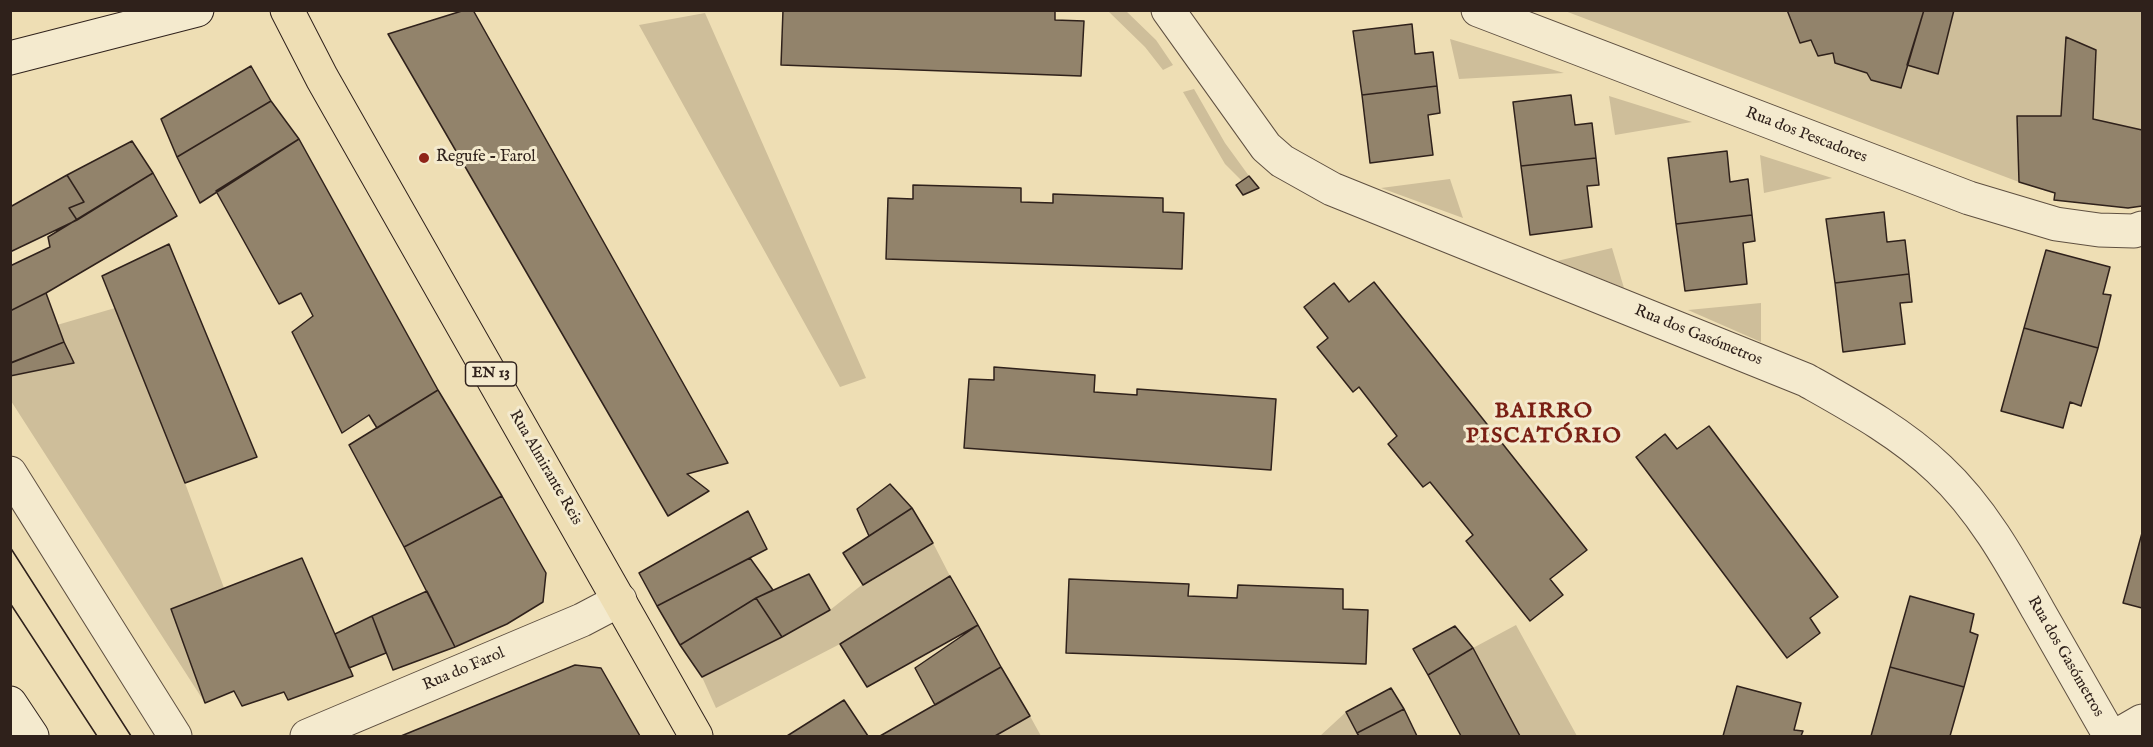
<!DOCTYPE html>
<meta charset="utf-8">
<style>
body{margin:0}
#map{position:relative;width:2153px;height:747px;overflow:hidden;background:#eedeb4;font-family:"IM FELL English",serif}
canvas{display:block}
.frame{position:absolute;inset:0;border:12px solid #2f211b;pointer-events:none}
</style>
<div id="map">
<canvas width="2153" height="747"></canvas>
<div class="frame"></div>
</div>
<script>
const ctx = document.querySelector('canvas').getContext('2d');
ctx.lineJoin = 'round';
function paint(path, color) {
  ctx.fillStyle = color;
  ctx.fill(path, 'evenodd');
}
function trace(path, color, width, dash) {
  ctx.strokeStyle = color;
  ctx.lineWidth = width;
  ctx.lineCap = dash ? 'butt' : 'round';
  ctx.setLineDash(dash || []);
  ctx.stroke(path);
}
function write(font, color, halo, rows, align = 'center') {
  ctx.font = font + ' "IM FELL English",serif';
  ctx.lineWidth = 6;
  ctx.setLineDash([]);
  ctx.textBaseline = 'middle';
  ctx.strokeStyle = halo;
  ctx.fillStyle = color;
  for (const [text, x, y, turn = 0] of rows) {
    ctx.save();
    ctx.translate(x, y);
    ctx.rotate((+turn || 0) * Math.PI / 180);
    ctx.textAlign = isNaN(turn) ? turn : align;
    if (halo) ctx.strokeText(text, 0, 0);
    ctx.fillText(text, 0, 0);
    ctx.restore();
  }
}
paint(new Path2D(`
 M1108,11h18l30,29 17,25 -10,5 -18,-23z
 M1565,11h222l13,32 11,-3 7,16 15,-3 3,10 31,10 4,7 29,8 7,-23 31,9 16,-63h188v119l-49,-11 3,-69 -30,-13 -5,79h-44l2,66z
 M705,13l161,365 -26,9 -201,-362z
 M1450,39l114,34 -105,6z
 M1194,89l31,54 24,33 -7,5 -17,-17 -42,-72z
 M1609,96l83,26 -77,13z
 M1760,155l72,23 -68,15z
 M1450,179l13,39 -82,-30z
 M1612,248l12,40 -67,-27z
 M1761,303v39l-73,-32z
 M115,308l70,175 39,105 -19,115 -194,-302v-25l62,-13 -16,-38z
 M933,543l17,33 -110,68 -124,64 -14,-31 128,-67 33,-26z
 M1516,625l61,111h-57l-47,-88z
 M1346,712l13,24h-39z
 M1030,716l11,20h-46z`), '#cebe9a');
const building = new Path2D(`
 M465,10h8l255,453 -41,11 22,17 -41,25 -280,-482z
 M783,10h272v10l29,1 -3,55 -300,-11z
 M1787,10h137l-23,78 -30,-8 -4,-7 -32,-10 -2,-10 -15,3 -7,-16 -11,3z
 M1924,10h30l-16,64 -31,-9z
 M1412,24l3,30 18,-2 4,34 -75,9 -9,-64z
 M2066,37l30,13 -3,69 49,11v76l-14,2 -74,-8 1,-7 -36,-11 -2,-66h44z
 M251,66l20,35 -94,56 -16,-38z
 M1437,86l3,27 -12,2 5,40 -63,8 -8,-68z
 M1571,95l4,30 17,-2 4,35 -75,8 -8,-64z
 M271,101l28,38 -99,64 -23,-46z
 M299,139l139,251 -61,38 -8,-13 -27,18 -50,-101 21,-16 -12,-23 -22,11 -63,-113z
 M132,141l21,32 -76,47 -8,-12 15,-6 -17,-27z
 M1727,151l3,31 18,-3 4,36 -76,9 -8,-66z
 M1596,158l3,27 -12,1 5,41 -62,8 -9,-69z
 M153,173l24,43 -131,77 -36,18v-45l40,-19 -2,-10z
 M67,175l17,27 -15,6 8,12 -67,32v-45z
 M1249,176l10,12 -16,7 -7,-10z
 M913,185l108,3v14l32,1v-9l110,4v14l21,1 -2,56 -296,-10 2,-61 25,1z
 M1884,212l3,30 18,-2 4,34 -74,9 -9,-64z
 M1752,215l3,26 -12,2 4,41 -62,7 -9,-67z
 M169,244l88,213 -72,26 -83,-207z
 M2046,250l64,17 -7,27 8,1 -13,53 -74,-20z
 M1909,274l3,28 -12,1 5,41 -62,8 -8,-69z
 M1374,282l213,268 -37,29 13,16 -33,26 -64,-80 7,-6 -43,-53 -7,5 -35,-43 9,-8 -38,-49 -6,5 -36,-45 11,-9 -24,-31 30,-24 15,19z
 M46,293l18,49 -53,21 -1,-52z
 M2024,328l74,20 -17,58 -11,-4 -7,26 -62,-17z
 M64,342l10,21 -64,13v-13z
 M994,367l101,8 -1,17 43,3v-6l139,10 -5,71 -307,-22 5,-69 25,1z
 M438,390l64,106 -98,51 -55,-102z
 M1709,426l129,171 -28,21 10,15 -33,25 -151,-201 29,-23 12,15z
 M890,484l22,24 -43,28 -12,-27z
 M502,496l44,77 -3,29 -36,22 -52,23 -51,-100z
 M912,508l21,35 -70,42 -20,-32z
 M748,511l19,38 -110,57 -18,-33z
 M2142,533v75l-19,-5z
 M302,558l51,118 -65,24 -4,-8 -42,14 -8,-15 -29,12 -34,-94z
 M750,558l23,32 -17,8 -76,47 -23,-39z
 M809,574l21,36 -48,27 -26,-39z
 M950,576l28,49 -111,62 -27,-43z
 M1069,579l120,5 -1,12 49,2 1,-13 105,4v20l25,1 -2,54 -300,-11z
 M427,591l28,56 -62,23 -21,-54z
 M1910,596l64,18 -4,18 8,3 -14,52 -74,-20z
 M756,598l26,39 -80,40 -22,-32z
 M372,616l14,37 -37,15 -14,-34z
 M978,625l23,42 -66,38 -20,-37z
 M1455,626l18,22 -45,27 -15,-26z
 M1473,648l47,88h-59l-33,-61z
 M575,665l26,3 39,68h-239z
 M1001,667l29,49 -35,20h-115z
 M1890,667l74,20 -14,49h-79z
 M1737,686l64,17 -7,27 9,1 -2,5h-78z
 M1391,688l13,21 -47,24 -11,-21z
 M844,700l24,36h-81z
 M1404,709l13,27h-58l-2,-3z`);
paint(building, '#92836b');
trace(building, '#2f211b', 1.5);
const street = new Path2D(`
 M1168,10l98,137 16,14 50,28 474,191c46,26 94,52 133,89 42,39 71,91 99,141 24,42 48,84 72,126
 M1478,10l491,188 87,26 43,6 35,1 8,-3
 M10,473l165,263
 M307,736l275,-116 38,-20
 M2116,736l26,-15`);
const secondary = new Path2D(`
 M10,58l187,-48
 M10,703l22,33`);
const primary = new Path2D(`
 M287,10l35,68 374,658`);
trace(street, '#5f5041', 35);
trace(secondary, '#2f211b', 35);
trace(primary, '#2f211b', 35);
trace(street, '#f4eace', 33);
trace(secondary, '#f4eace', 33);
trace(primary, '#eedeb4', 33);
trace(new Path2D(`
 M10,547l121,189
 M10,603l87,133`), '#2f211b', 1.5);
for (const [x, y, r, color] of [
 [424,158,6,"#8f2418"]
]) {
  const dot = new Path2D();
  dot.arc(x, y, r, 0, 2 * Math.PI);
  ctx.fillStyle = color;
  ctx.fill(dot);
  trace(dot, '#f4eace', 2);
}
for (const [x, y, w] of [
 [491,374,51]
]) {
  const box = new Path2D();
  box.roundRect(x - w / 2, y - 12, w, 24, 4.5);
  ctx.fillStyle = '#f4eace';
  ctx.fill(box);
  trace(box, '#2f211b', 1.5);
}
write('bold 15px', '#2f211b', null, [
 ["EN 13",491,374]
]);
write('16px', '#2f211b', '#f4eace', [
 ["Rua dos Pescadores",1806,136,21],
 ["Rua dos Gasómetros",1698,336,22],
 ["Rua Almirante Reis",545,468,60],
 ["Rua dos Gasómetros",2065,657,60],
 ["Rua do Farol",464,670,-23]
]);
write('16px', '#2f211b', '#f4eace', [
 ["Regufe - Farol",436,158]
], 'left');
ctx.letterSpacing = '1.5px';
write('bold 22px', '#7a1f14', '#f4eace', [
 ["BAIRRO",1544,412],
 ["PISCATÓRIO",1544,437]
]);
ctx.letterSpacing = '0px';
</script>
